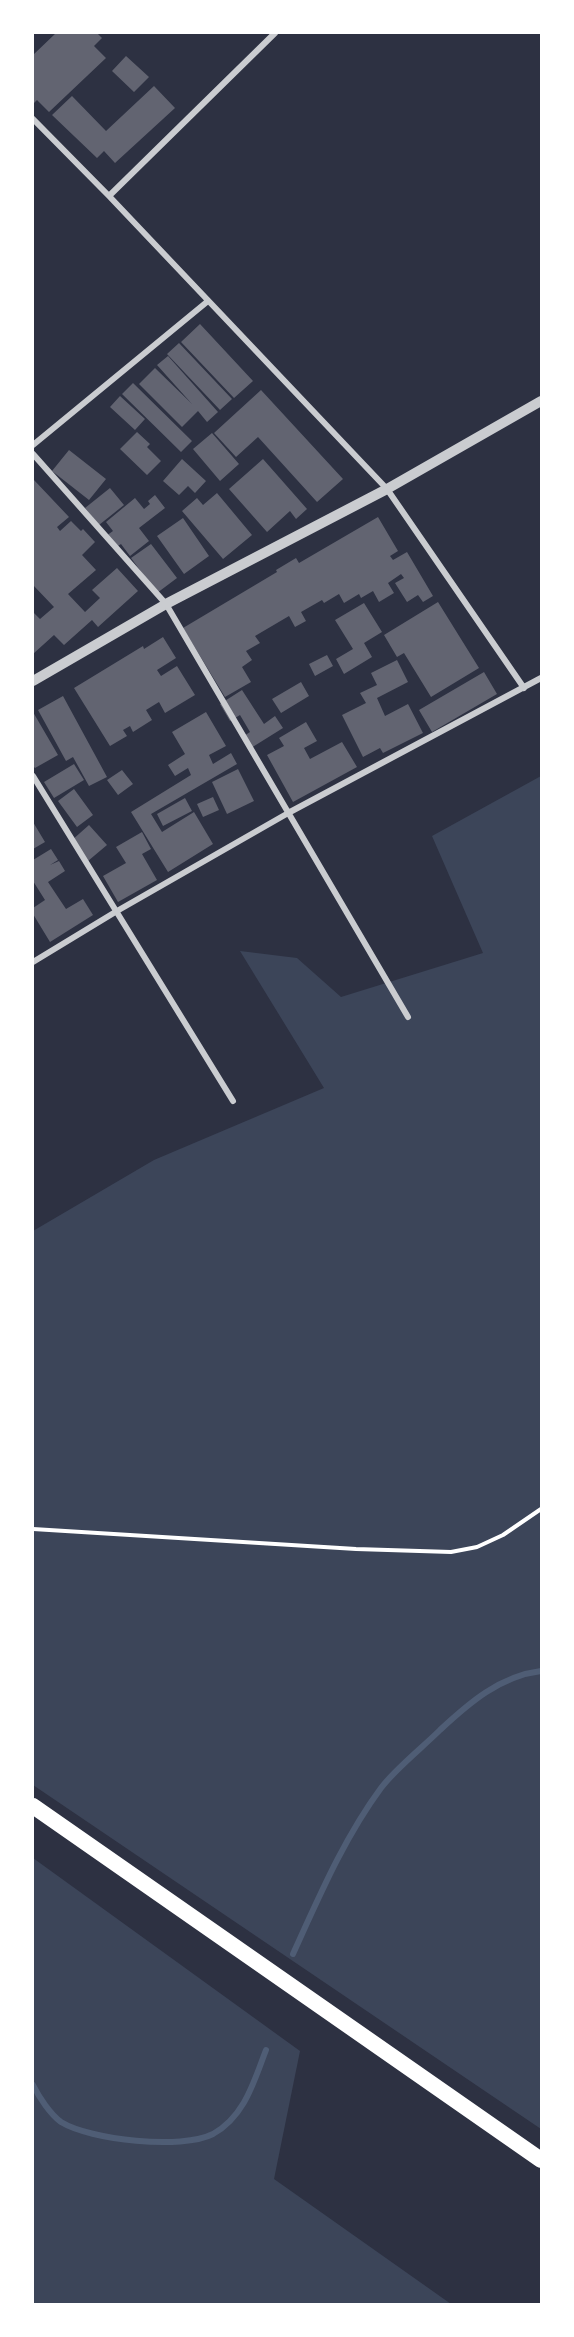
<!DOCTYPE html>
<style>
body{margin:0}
#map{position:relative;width:574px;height:2337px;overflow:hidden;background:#2d3142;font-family:Cabin,sans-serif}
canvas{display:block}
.frame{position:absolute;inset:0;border:34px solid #fff;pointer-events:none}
</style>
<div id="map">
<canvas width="574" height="2337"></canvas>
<div class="frame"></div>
</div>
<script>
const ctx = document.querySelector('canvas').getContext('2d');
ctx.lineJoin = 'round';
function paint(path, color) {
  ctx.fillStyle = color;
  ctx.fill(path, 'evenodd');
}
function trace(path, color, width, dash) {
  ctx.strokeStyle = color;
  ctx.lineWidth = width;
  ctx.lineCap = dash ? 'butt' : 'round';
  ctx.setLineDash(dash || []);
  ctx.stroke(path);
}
paint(new Path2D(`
 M541,776v1353l-508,-344v-554l121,-71 170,-72 -84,-137 57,7 44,39 142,-44 -51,-117z
 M33,1858l267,193 -26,128 177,125h-418z`), '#3c4559');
trace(new Path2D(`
 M293,1954c26,-57 51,-116 88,-166 14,-19 42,-41 59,-58 29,-27 60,-54 101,-59
 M33,2085c6,12 17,29 28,37 29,18 121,28 152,12 32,-18 41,-53 53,-84`), '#4f5d75', 6);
paint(new Path2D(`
 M56,33h41l5,5 -8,8 12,12 -57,54 -12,-12 -4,4v-49z
 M126,56l23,21 -15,15 -22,-21z
 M154,86l21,22 -60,55 -11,-12 -7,7 -45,-43 20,-19 34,35z
 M200,324l53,57 -19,17 -53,-56z
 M179,343l53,56 -12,11 -53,-56z
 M168,356l50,56 -11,10 -9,-11 -16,16 -43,-43 16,-16 37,36 -35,-39z
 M133,383l59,58 -11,11 -59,-58z
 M261,390l82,89 -26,23 -59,-65 -22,20 -22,-24z
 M120,396l25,23 -10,11 -25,-23z
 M137,432l13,12 -3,3 14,14 -14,14 -27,-26z
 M212,433l27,31 -19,17 -27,-32z
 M69,450l37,29 -17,21 -37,-29z
 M182,459l24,22 -11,12 -7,-7 -9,9 -16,-14z
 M263,459l44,50 -11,10 -6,-8 -23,21 -38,-43z
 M34,480l35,37 -12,10 3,4 11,-10 10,10 2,-2 12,13 -13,13 14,15 -28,24 17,18 15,-14 -8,-8 25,-22 21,23 -40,36 -6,-7 -28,25 -10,-10 -21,19v-42l7,7 14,-12 -21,-22z
 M110,488l14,17 -25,20 -14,-17z
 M217,493l35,42 -29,24 -41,-48 15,-13 6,7z
 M155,495l10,13 -26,20 10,13 -19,15 -9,-12 -6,4 -9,-12 7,-5 -7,-9 29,-24 9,11 6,-5 -2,-3z
 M378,517l20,34 -8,5 3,4 14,-8 26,44 -10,6 -5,-7 -11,7 -12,-19 9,-5 -3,-4 -13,9 6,10 -15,9 -6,-11 -12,7 -2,-4 -15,9 -5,-9 -15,9 -2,-3 -21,12 5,9 -11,6 -6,-11 -34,20 5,7 -14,8 6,9 -10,7 9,15 -26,15 -42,-69 94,-56 -1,-2 20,-12 3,5z
 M183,518l26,38 -25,18 -27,-38z
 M151,544l26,34 -20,15 -26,-35z
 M438,602l41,66 -48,29 -27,-44 -7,4 -13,-22z
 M364,603l18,29 -18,11 8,14 -28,17 -8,-15 17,-10 -18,-29z
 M163,637l13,21 -19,12 4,6 16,-10 18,29 -30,18 -6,-11 -13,8 6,10 -19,12 -3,-6 -7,4 4,6 -17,10 -36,-58 69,-42 1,3z
 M327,655l6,11 -18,10 -6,-12z
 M397,660l11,22 -31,16 8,18 23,-12 15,29 -40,20 -3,-5 -17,9 -21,-42 24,-12 -6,-10 17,-8 -6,-12z
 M484,672l13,22 -65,38 -13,-22z
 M301,682l8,14 -28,17 -9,-14z
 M242,690l22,34 11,-8 8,12 -32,20 -7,-12 6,-4 -10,-17 -10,6 -10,-17z
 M63,696l44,81 -18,9 -16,-29 -7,4 -28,-51z
 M33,712l25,43 -23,13 -2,-2z
 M206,712l20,34 -17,9 4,9 18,-11 6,11 -86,50 11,18 32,-20 19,32 -45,28 -37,-60 60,-37 -3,-7 -13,8 -7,-11 17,-11 -13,-22z
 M306,722l11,19 -13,7 6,11 32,-17 15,25 -64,35 -26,-47 17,-9 -5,-8z
 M74,764l10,16 -30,18 -10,-16z
 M238,769l16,32 -27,13 -15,-32z
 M122,770l11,14 -15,11 -11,-15z
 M74,789l19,26 -16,12 -19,-26z
 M213,797l6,13 -16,7 -6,-13z
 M185,798l7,13 -29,15 -6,-12z
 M33,822l12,20 -12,7z
 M89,825l18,20 -19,16 -17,-20z
 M142,832l9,17 -9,5 15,26 -39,22 -15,-26 23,-13 -10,-16z
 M51,849l7,11 -8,5 9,-4 6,10 -17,11 18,27 17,-10 10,16 -43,27 -17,-28v-6l12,-8 -12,-19v-21z`), '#626471');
trace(new Path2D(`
 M33,1529l323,20 95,3 26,-5 26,-12 38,-26`), '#fff', 4);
trace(new Path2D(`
 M33,119l76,77 278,293 137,199
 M109,196l166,-163
 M33,445l175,-144
 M33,454l133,150 242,413
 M33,776l200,325
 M33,962l84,-51 173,-99 251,-134`), '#caccd0', 6);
trace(new Path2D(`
 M33,681l133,-77 221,-115 154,-88`), '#caccd0', 10);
trace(new Path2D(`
 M33,1806l508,354`), '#fff', 16);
</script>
